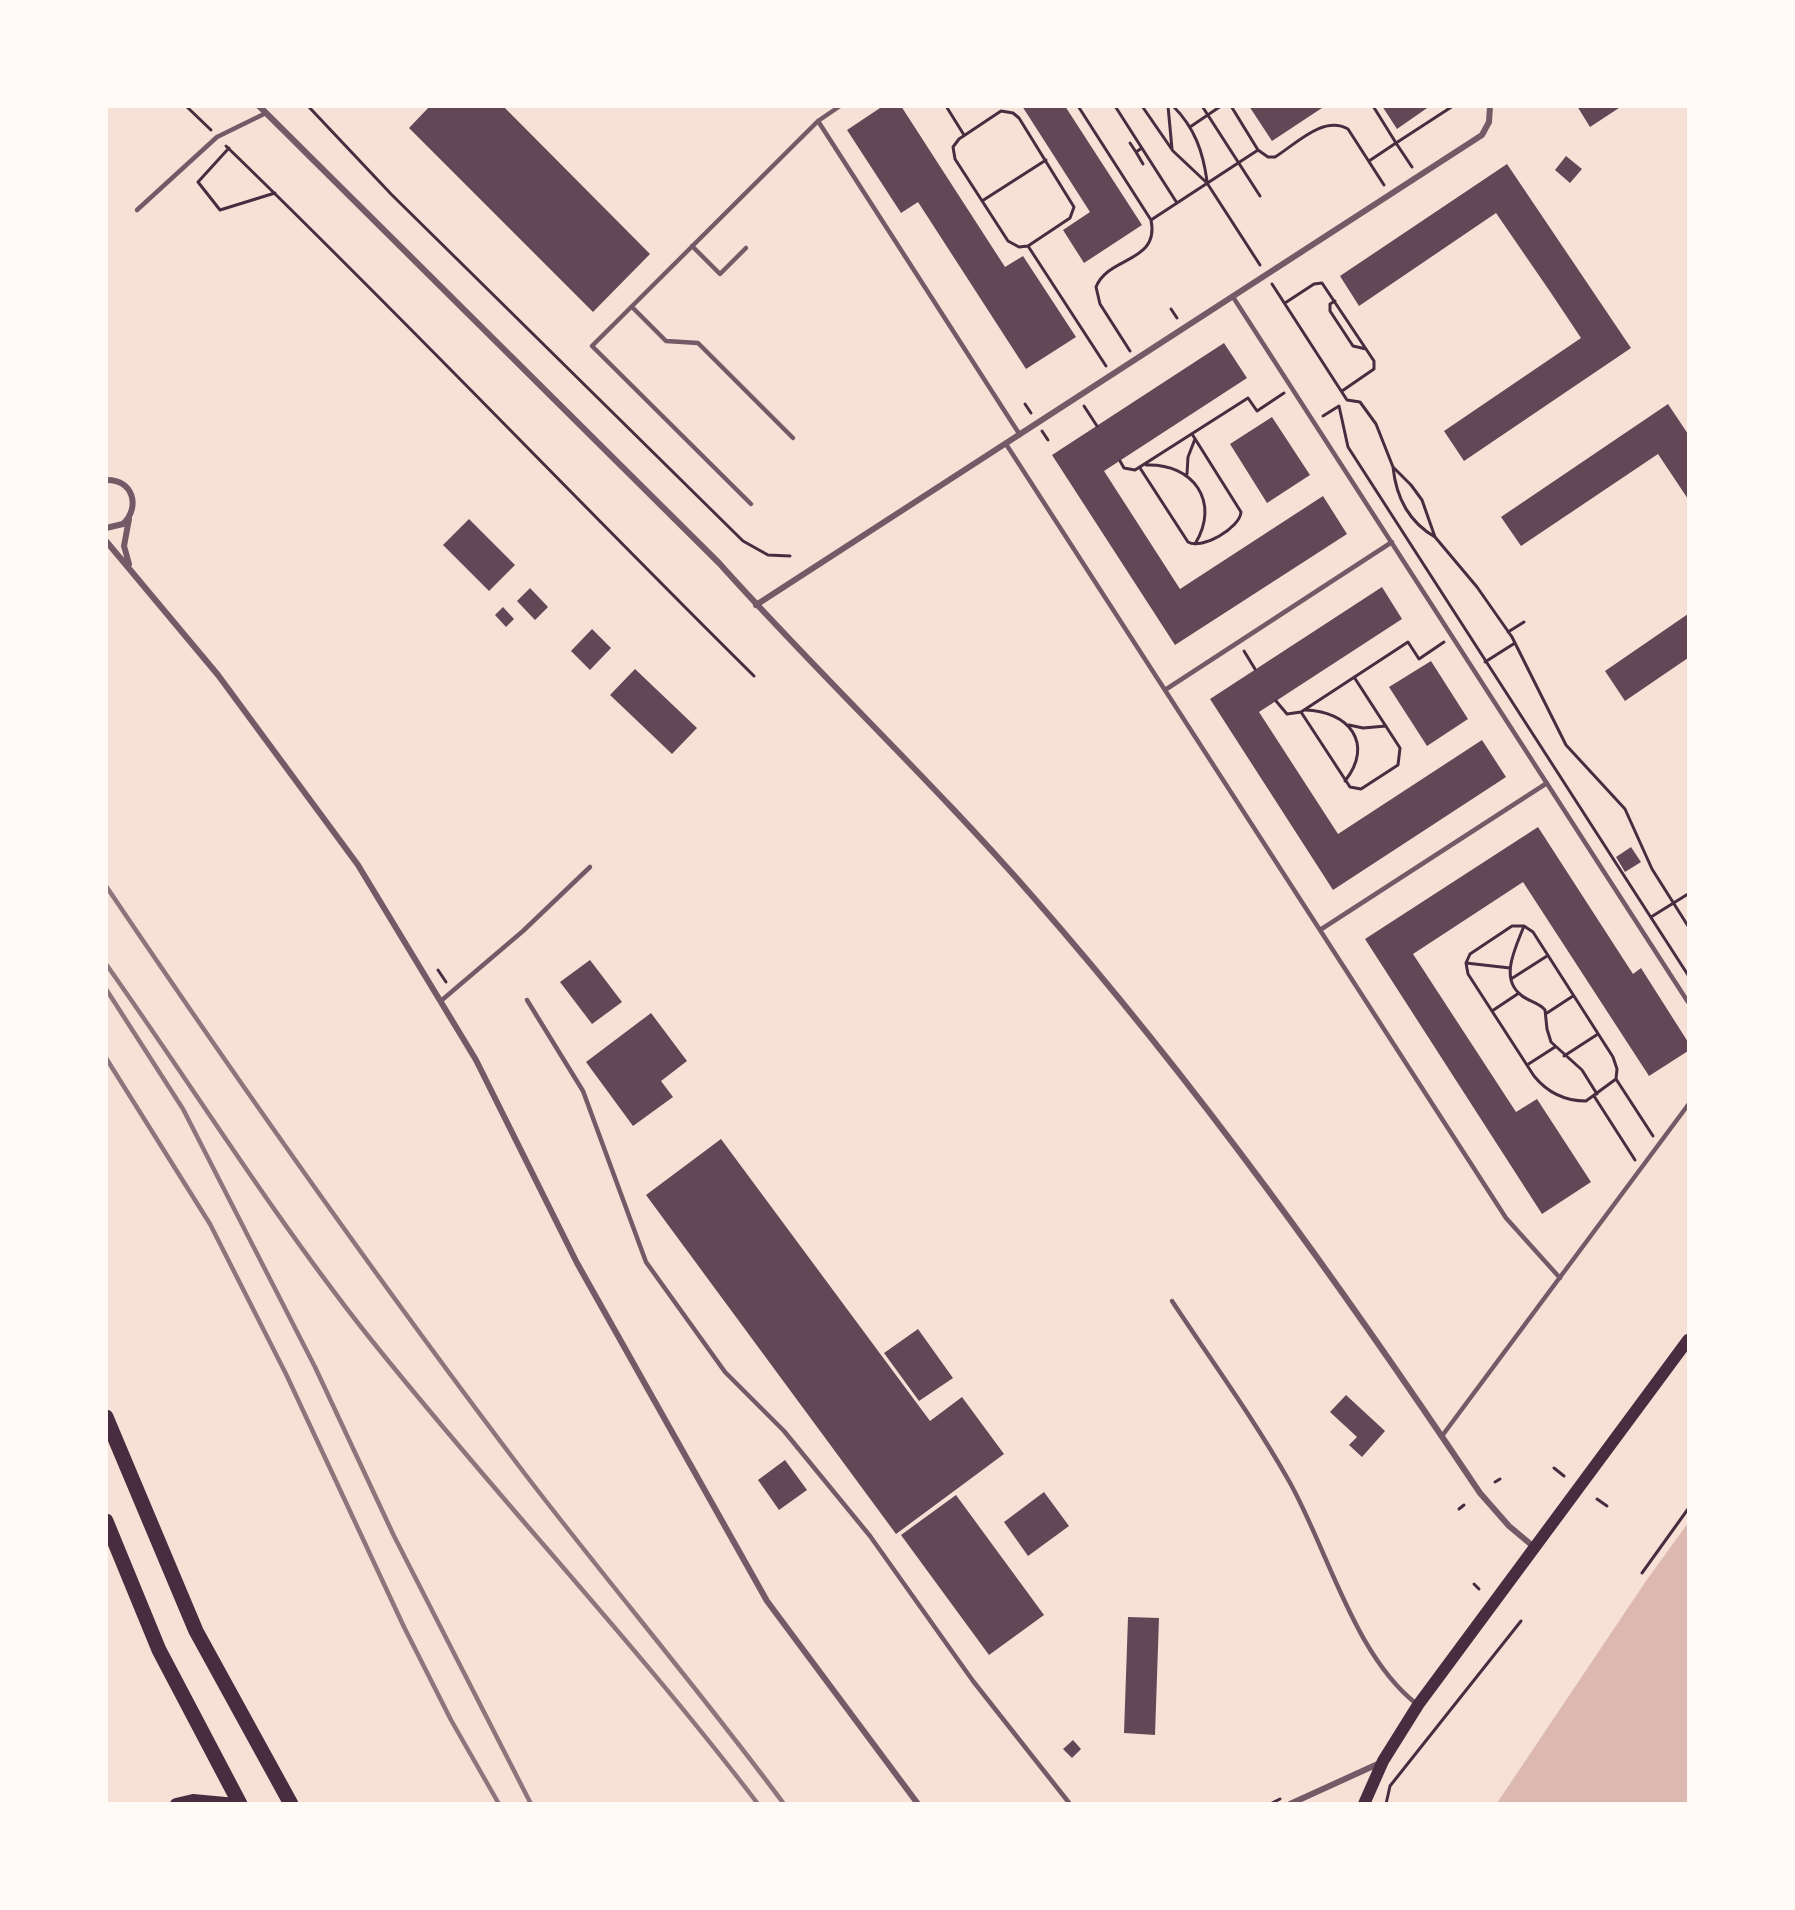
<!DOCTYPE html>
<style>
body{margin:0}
#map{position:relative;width:1795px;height:1910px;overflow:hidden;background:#f7e1d7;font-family:"Crimson Pro",serif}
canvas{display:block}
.frame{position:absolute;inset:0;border:108px solid #fffaf5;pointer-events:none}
</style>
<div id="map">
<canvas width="1795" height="1910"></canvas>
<div class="frame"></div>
</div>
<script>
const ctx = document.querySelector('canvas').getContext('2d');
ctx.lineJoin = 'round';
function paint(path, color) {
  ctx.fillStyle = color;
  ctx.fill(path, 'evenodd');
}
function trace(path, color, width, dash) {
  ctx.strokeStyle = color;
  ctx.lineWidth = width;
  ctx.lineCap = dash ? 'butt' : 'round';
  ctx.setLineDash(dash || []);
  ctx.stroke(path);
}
paint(new Path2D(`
 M1688,1523v280h-191l149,-222z`), '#dcb8b0');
paint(new Path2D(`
 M430,106h73l147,148 -57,58 -184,-184z
 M883,106h18l104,161 18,-11 53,81 -50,32 -108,-167 -17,11 -54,-83z
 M1022,106h43l77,119 -58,38 -21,-33 27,-18z
 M1249,106h76l-53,35z
 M1382,106h48l-33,23z
 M1577,106h45l-32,21z
 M1566,156l16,13 -12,14 -15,-13z
 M1507,164l124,184 -167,113 -20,-30 137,-93 -30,-45 -55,-80 -137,93 -19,-30z
 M1224,343l23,35 -143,93 76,118 143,-93 24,38 -172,111 -123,-190z
 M1668,404l20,30v65l-30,-45 -137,92 -20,-29z
 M1272,417l38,58 -43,28 -37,-59z
 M469,519l46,46 -26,26 -46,-46z
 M1382,587l20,32 -143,93 79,122 144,-94 24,37 -173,113 -123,-191z
 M530,588l18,19 -13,13 -18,-19z
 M503,607l11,12 -8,8 -11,-12z
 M1688,614v44l-63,43 -20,-30z
 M592,629l19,19 -21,22 -19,-19z
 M1431,661l37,58 -41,27 -38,-59z
 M635,669l62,59 -25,26 -62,-59z
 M1538,827l95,147 8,-6 47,74v9l-39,25 -126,-194 -110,72 103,158 21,-13 54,83 -49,32 -177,-275z
 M1631,847l10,15 -16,10 -9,-15z
 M590,960l32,42 -30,22 -32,-42z
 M651,1013l36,48 -26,20 12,16 -40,29 -47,-64z
 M721,1139l209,282 32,-24 42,57 -108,80 -250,-339z
 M918,1329l35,49 -34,23 -35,-48z
 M1346,1395l39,36 -23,26 -13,-12 8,-8 -27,-25z
 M785,1460l22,30 -28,20 -21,-30z
 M1044,1492l25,34 -41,30 -24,-34z
 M956,1495l88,120 -55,40 -88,-120z
 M1128,1617l31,1 -4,117 -31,-2z
 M1073,1740l8,9 -9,9 -9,-9z`), '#644757');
trace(new Path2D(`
 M186,106l25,24
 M308,106l83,88 352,347 25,14 22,1
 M946,106l18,29
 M1078,106l73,114c9,43 -43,36 -55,67l4,17 30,47
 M1115,106l62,97
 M1142,106l31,45 34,32 53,82
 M1168,106l4,43
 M1173,106c22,22 30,46 34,75
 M1202,106l58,90
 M1231,106l27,44
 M1373,106l23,37 57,-37
 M1190,127l31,-21
 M1130,143l6,9 6,-4
 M226,146c179,173 350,354 528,530
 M229,148l-31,34 22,28 55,-17
 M1136,152l7,12
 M1369,161l27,-18 16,24
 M982,201l64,-41
 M1151,220l107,-70 10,7h7c21,-13 48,-42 73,-28l36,56
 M1028,246l42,-28 4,-11 -55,-89 -6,-5 -12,-2 -42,28 -6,8 2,12 53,82 11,6 9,-1 78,120
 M1272,284l75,116 13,2 16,22 17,43 18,18 11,15 13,37 42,50 35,50 54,108 59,64 27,60 36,57
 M1335,301l-5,3v7l23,35 13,3
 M1285,303l29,-19 8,-1 52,78v8l-32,22
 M1171,309l6,9
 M1025,404l6,9
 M1084,406l13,20
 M1323,416l16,-10 9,41 340,528
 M1042,431l6,9
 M1120,461l4,7 11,2 113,-72 9,13 27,-18
 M1146,465c47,-2 75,37 49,79
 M1393,467c3,30 16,55 42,70
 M1140,468l48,74c14,8 52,-14 53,-30l-49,-78
 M1187,474l1,-17 7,-18
 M1508,632l16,-10
 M1244,651l11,18
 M1485,662l30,-19
 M1276,701l11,13 14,-2 107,-70 11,17 25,-17
 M1305,710c43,1 70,33 40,71
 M1301,712l49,75 11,2 37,-24 2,-17 -46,-71
 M1349,725l14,3 23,-2
 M1651,917l37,-23
 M1524,926c-8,21 -25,52 -3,69 8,7 18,7 24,15l2,19 4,13 31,28 15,24
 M1466,963l44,5
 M438,970l8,12
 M1511,979l36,-23
 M1492,1011l27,-18
 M1547,1013l26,-17
 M1564,1056l34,-22
 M1527,1065l28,-18
 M1616,1079l-30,22c-22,0 -39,-9 -52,-25l-66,-102 -2,-11 4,-9 42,-28h12l9,6 80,125 4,12 -1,10 37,57
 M1594,1096l41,64
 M1554,1468l10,8
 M1495,1482l5,-3
 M1597,1499l10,7
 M1459,1509l5,-4
 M1642,1573l46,-64
 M1474,1584l5,5
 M1270,1804l10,-5
 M1386,1804l4,-18 131,-165`), '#4a2c40', 3);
trace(new Path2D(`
 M840,106l-22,15 202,314
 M137,210l80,-73 49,-24
 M692,246l28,28 26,-26
 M1233,297l455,705
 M632,307l34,34 32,2 95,95
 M1006,444l500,774 54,60
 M751,504l-159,-158 226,-225
 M1165,690l227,-148
 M1320,930l227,-147
 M442,1000l81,-69 67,-64
 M527,1000l56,91 63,171 79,110 59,59 86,105 103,145 97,123
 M1172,1301c39,59 82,118 117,180 39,69 65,175 129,224
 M1442,1436l246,-331`), '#755966', 4.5);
trace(new Path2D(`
 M259,106l460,457c102,114 214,219 315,335 164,187 308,389 446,595l29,33 25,21
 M106,480c27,-1 35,27 17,44l-17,4
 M106,541l112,134 140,190 118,195 101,203 190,338 151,203
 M129,564l-5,-18 5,-27
 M756,605l726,-470 7,-13 1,-16
 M1290,1804l90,-41`), '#755966', 6);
trace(new Path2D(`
 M176,1804l17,-4 43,4
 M1364,1804l19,-43 35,-56 270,-365`), '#4a2c40', 12);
trace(new Path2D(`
 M106,1417l90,214 95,173
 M106,1521l53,129 81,154`), '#4a2c40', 15);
trace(new Path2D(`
 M106,886c135,200 274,397 419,588 85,111 176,218 259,330
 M106,964c87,123 166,250 259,368 127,160 269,309 393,472
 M106,989l77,120 132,258 79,169 137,268
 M106,1058l104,166 76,150 118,253 47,93 48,84`), '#8f747c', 4.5);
</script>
